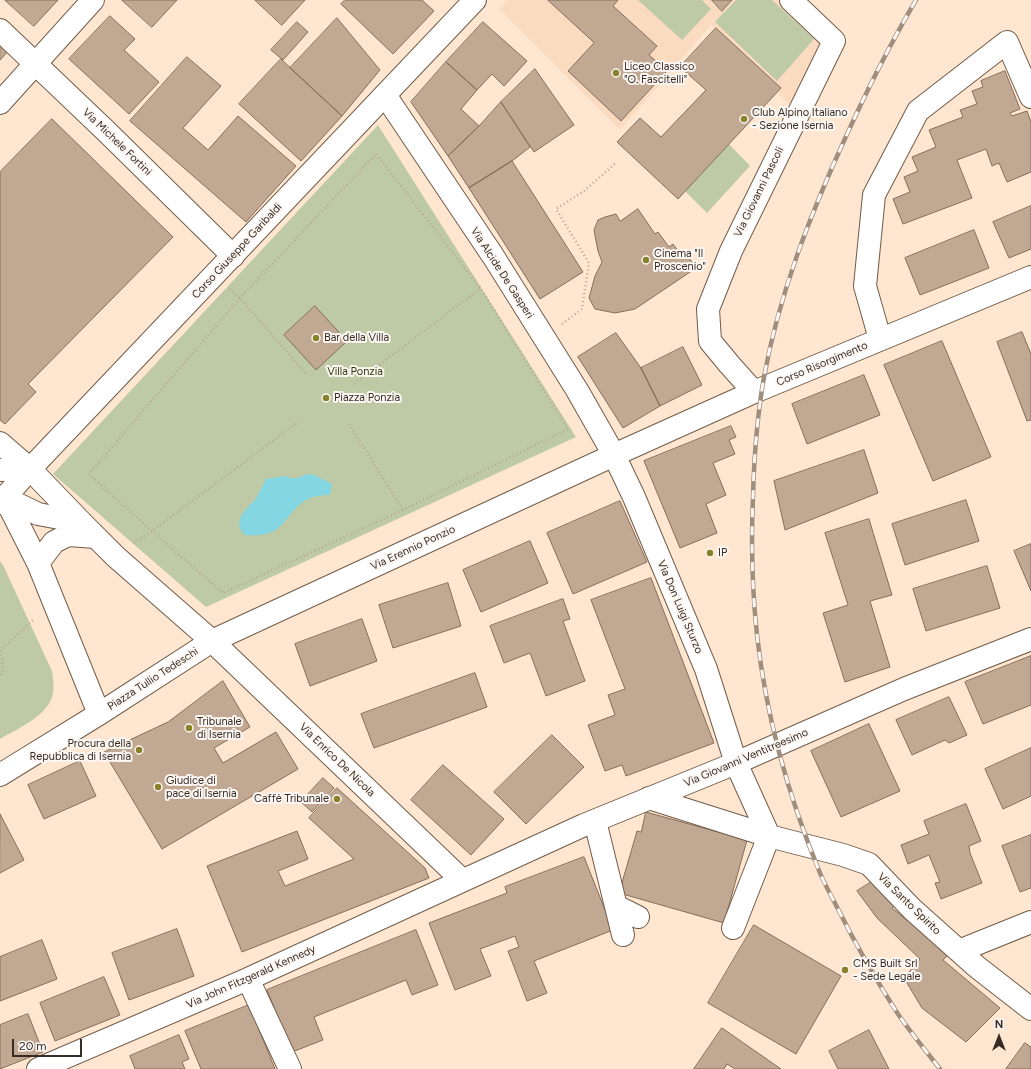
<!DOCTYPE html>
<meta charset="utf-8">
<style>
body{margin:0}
#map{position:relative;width:1031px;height:1069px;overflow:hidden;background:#ffe6d0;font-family:Figtree,sans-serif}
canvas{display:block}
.north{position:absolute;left:979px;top:1017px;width:40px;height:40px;-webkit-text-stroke:3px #fcf7f3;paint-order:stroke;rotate:0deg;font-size:11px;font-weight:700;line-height:16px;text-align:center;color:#362c24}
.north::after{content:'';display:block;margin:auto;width:14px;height:18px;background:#362c24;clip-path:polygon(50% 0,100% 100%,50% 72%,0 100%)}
.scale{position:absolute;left:12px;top:1039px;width:70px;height:18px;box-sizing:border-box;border:2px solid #362c24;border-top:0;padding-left:5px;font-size:12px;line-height:14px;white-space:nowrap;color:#362c24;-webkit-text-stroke:3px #fcf7f3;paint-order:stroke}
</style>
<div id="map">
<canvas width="1031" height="1069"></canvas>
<div class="north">N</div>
<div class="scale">20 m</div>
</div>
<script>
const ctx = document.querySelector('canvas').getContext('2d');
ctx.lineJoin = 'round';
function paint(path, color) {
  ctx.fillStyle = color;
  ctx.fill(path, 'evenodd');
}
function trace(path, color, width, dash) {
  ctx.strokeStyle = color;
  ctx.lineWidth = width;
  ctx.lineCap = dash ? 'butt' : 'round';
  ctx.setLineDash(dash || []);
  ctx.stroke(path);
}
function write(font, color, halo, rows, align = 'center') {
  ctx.font = font + ' Figtree,sans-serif';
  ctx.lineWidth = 4;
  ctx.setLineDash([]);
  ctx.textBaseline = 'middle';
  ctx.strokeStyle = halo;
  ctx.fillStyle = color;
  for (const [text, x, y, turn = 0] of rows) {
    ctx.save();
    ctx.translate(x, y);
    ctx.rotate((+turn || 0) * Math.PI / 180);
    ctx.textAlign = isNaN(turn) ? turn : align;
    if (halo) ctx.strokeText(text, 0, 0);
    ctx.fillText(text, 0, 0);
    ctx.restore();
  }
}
paint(new Path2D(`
 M508,0h270l43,41 -30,65 -80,-81 -91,105 -121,-121z`), '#fadbc0');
paint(new Path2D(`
 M638,0h64l9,9 -29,31z
 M736,0h36l42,39 -37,42 -62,-59z
 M378,125l198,312 -370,170 -153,-133z
 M729,144l21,22 -43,47 -22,-22z
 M0,561l3,4 49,106c1,7 2,15 1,22 -3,22 -36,36 -53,46z`), '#becaa5');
paint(new Path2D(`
 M308,474l6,1 18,9 -2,11c-7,0 -18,1 -24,5 -26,17 -19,38 -61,35 -13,-13 -1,-24 9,-34 5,-6 8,-15 12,-22l19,-3c10,5 14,1 23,-2z`), '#83d6e2');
const building = new Path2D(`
 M5,0h53l-24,26z
 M122,0h55l-25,27z
 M255,0h50l-23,25z
 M345,0h77l12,11 -41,43 -52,-50z
 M548,0h70l-5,6 44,40 -8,9 18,16 -46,50 -53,-50 26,-28z
 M712,0h20l-10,11z
 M110,16l25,23 -11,11 35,32 -30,32 -60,-55z
 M337,18l43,52 -38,46 -52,-48z
 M297,22l11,10 -25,28 -12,-10z
 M483,22l44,39 -23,25 -12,-12 -15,16 -31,-28z
 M716,28l65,60 -103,111 -61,-57 23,-24 21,19 45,-47 -26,-23z
 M0,38l11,10 -11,12z
 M187,57l34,29 -38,42 25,22 30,-34 58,50 -50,56 -116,-101z
 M281,59l61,57 -41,45 -62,-57z
 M446,62l31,28 -16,19 18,17 -31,30 -37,-54z
 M535,69l39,56 -40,27 -33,-50z
 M1005,71l15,38 -10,4 2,3 15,-5 4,11v50l-24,10 -8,-19 -7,3 -6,-17 -29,11 15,38 -69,26 -10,-25 17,-7 -6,-15 14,-6 -6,-14 24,-10 -7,-17 34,-13 -3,-7 17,-6 -5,-13 11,-4 -2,-6z
 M501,102l29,45 -18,14 -43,27 -21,-32 31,-30z
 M52,119l121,118 -145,147 8,8 -31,32 -5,-4v-248z
 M512,161l71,111 -43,27 -71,-111z
 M1031,206v43l-22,9 -16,-36z
 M638,209l17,25 3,-2 11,15 4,-3 10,14 4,-3 9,13 -61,41 -20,4 -20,-4 -6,-11 6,-22 7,-14 -4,-11 -4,-21 4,-10 7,-3 11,-3 4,7z
 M974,230l15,38 -69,27 -15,-37z
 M315,306l32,35 -31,29 -32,-35z
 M1022,332l9,22v66l-4,1 -30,-79z
 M616,333l25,35 19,38 -37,22 -45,-71z
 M942,341l49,116 -58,24 -49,-116z
 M683,347l19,38 -42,21 -19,-38z
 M864,375l16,40 -73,29 -15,-40z
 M731,426l5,11 -7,3 6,14 -22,9 13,32 -20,9 11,29 -37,15 -36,-87z
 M864,450l14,43 -93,37 -11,-49z
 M966,500l13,41 -74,24 -13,-41z
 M620,501l27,61 -74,32 -26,-61z
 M869,519l23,76 -22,6 20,66 -45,15 -22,-69 25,-8 -23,-72z
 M530,541l18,42 -67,29 -18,-42z
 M1031,544v47l-17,-40z
 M987,566l13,42 -74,23 -13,-42z
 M651,578l63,165 -88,33 -4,-11 -17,6 -17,-46 27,-10 -7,-20 17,-6 -34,-89z
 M448,583l13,43 -68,22 -14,-43z
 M563,599l7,20 -7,2 22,60 -39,15 -16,-43 -26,10 -14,-37z
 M362,619l15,42 -67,25 -15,-42z
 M1031,656v49l-48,19 -18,-42z
 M475,673l12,34 -113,41 -13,-34z
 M223,681l27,46 -36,21 9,15 53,-31 22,37 -136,80 -58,-97 64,-30z
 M949,697l18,38 -18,8 -4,-3 -33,15 -16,-35z
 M869,724l31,67 -59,26 -30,-66z
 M552,735l32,32 -58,57 -32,-32z
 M1031,748v48l-28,13 -18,-40z
 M80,761l16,35 -52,23 -16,-34z
 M443,765l61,54 -33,36 -60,-55z
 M323,778l11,10 -22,24 -11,-10z
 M337,788l88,80 4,10 -187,74 -35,-86 90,-35 11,28 -30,12 7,15 69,-27 -45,-41z
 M966,804l15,37 -12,5 1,7 12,30 -41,16 -6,-16 5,-1 -11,-27 -21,9 -7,-19 28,-11 -5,-13z
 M646,812l101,28 -23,83 -105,-30 18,-62 4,1z
 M0,814l24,46 -24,13z
 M1031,835v53l-11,4 -18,-46z
 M584,857l29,73 -79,31 13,32 -20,8 -19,-50 11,-4 -4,-11 -35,13 11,27 -36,14 -26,-67 78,-30 -2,-6z
 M878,878l18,26 -4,4 57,46 -6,6 57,48 -34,34 -44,-34 -18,-30 16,-19 -43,-41 -20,-27z
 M754,925l87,51 -45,78 -88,-51z
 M177,929l17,47 -65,24 -17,-47z
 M416,930l22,55 -26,10 -6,-15 -92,37 9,23 -31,12 -25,-62z
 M42,940l15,39 -57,22v-44z
 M104,977l16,38 -65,26 -15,-38z
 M249,1005l26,64h-74l-16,-38z
 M28,1014l15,38 -43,17v-44z
 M722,1028l59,41h-46l-8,-5 -3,5h-30z
 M869,1030l20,39h-51l-9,-18z
 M179,1035l10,24 -7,3 3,7h-50l-5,-13z
 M1025,1043l6,4v22h-25z`);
paint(building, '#c0a893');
trace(building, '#846e5b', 1);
const minor = new Path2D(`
 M0,30l107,102 126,124
 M385,95l108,161 84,134 37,65 20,42 72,172 30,94 33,73 74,19 26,9 43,45 65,58 54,42
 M880,339l-15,-53 9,-91 44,-84 89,-69 24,55
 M754,392l-25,-28 -19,-23 -2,-32 23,-58 103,-210 -43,-41
 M0,443l30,26 51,53 35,35 96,84 250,239
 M5,498l33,65 61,151
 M5,498l33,16 43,8
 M0,503l30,-34
 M38,563l16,-21 14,-7 28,2
 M0,775l99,-61 113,-73 402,-186 140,-63 277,-115
 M649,798l120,38
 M595,821l28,114
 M616,906l22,11
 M733,928l36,-92
 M959,951l72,-29
 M248,979l42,90
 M38,1069l210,-90 336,-154 152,-62 168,-74 127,-50`);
const major = new Path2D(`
 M0,103l93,-103
 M0,470l30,-1 445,-469`);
trace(minor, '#715c49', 24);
trace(major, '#715c49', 24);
trace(new Path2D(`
 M376,154l105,135 87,140 -165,81 -180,83 -71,-62 -63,-57 151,-176z
 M230,289l10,9 67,77
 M562,324l20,-15 7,-46 -33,-54 28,-18 33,-29
 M354,384l127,-96
 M349,424l54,86
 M134,543l18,-12 149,-111
 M0,651l33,-31
 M0,655c4,7 4,15 0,23`), '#b8a493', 2.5, [1, 3]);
trace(minor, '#fff', 22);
trace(major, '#fff', 22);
const rail = new Path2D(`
 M916,0c-27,46 -51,94 -73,143 -34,75 -64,152 -79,234 -7,40 -10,80 -11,120 -2,46 -1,92 4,138 9,81 32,163 63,238 5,12 12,24 18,36 18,36 38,71 60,105 13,19 28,37 42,55`);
trace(rail, '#9f8d7e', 4.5);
trace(rail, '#fcf7f3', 3, [9]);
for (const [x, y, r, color] of [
 [616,73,4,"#89822a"],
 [744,119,4,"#89822a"],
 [646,260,4,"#89822a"],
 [316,338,4,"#89822a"],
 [326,398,4,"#89822a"],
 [710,553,4,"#89822a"],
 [189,728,4,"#89822a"],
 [139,750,4,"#89822a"],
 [158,787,4,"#89822a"],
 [337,799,4,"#89822a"],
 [845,970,4,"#89822a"]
]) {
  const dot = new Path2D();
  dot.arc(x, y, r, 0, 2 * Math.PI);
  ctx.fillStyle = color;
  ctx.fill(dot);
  trace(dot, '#fcf7f3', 1.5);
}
write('11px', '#362c24', '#fcf7f3', [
 ["Liceo Classico",624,67],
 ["\"O. Fascitelli\"",624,80],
 ["Club Alpino Italiano",752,113],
 ["- Sezione Isernia",752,126],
 ["Cinema \"Il",654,254],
 ["Proscenio\"",654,267],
 ["Bar della Villa",324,338],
 ["Piazza Ponzia",334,398],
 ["IP",718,553],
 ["Tribunale",197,722],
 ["di Isernia",197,735],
 ["Procura della",131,744,"right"],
 ["Repubblica di Isernia",131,757,"right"],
 ["Giudice di",166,781],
 ["pace di Isernia",166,794],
 ["Caffè Tribunale",329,799,"right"],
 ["CMS Built Srl",853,964],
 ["- Sede Legale",853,977]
], 'left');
write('11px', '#362c24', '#fcf7f3', [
 ["Via Michele Fortini",117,142,44],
 ["Via Giovanni Pascoli",759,192,-64],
 ["Corso Giuseppe Garibaldi",237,251,-47],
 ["Via Alcide De Gasperi",502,273,57],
 ["Corso Risorgimento",822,364,-23],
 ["Via Erennio Ponzio",413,548,-25],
 ["Via Don Luigi Sturzo",680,607,67],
 ["Piazza Tullio Tedeschi",153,679,-33],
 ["Via Giovanni Ventitreesimo",746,758,-23],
 ["Via Enrico De Nicola",337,760,44],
 ["Via Santo Spirito",909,904,44],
 ["Via John Fitzgerald Kennedy",251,977,-24]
]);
write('11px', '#2d380b', '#fcf7f3', [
 ["Villa Ponzia",355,372]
]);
</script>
